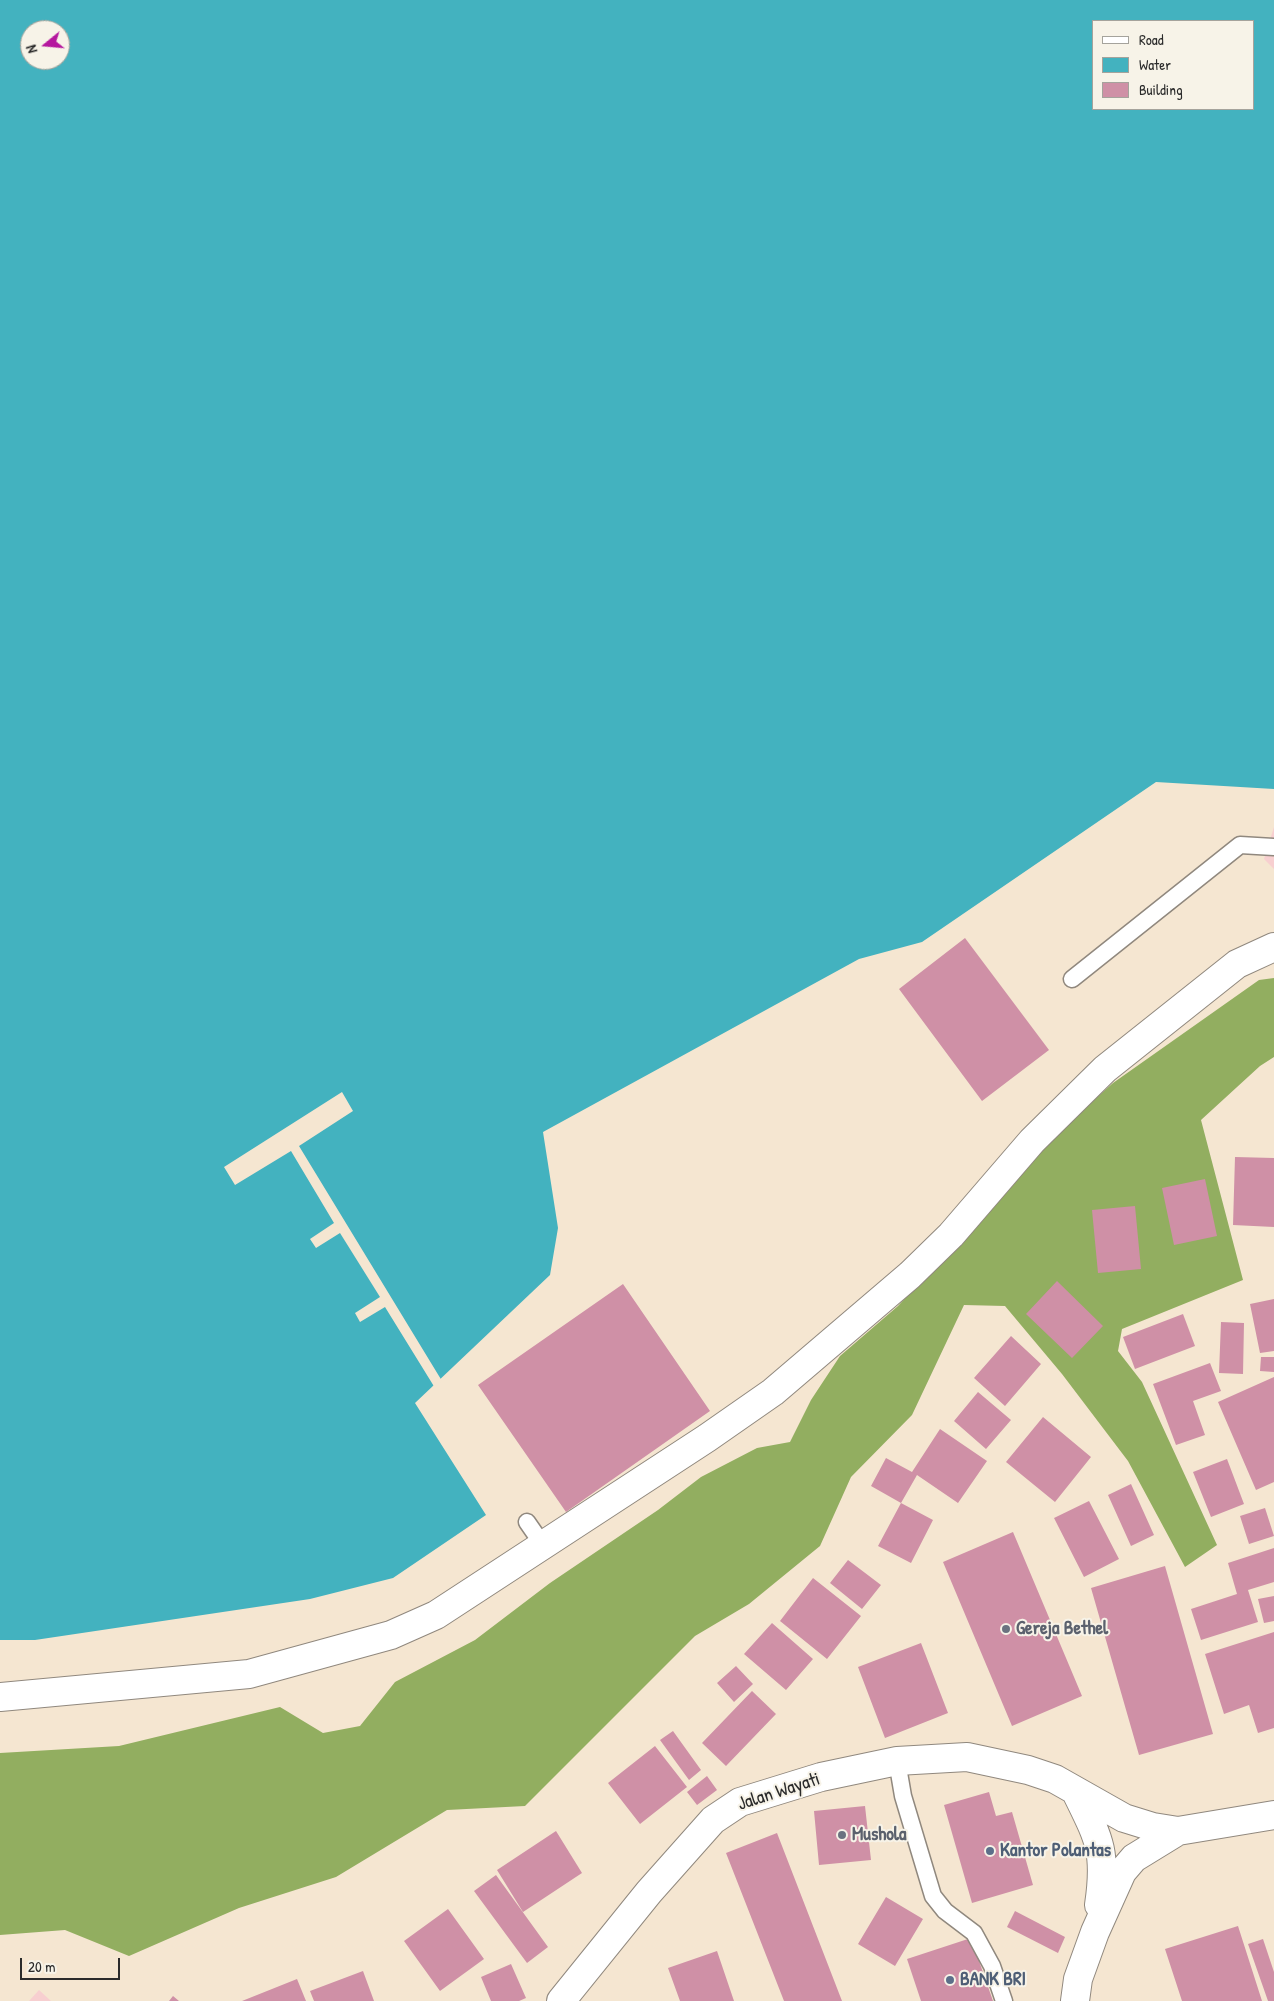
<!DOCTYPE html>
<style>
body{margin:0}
#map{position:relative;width:1274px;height:2001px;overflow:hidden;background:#f5e6d1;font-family:"Patrick Hand",sans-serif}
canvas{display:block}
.legend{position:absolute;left:1092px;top:20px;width:162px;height:90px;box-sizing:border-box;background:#f7f3e8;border:1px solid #a5a39c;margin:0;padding:6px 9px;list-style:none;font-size:15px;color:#2b2b2b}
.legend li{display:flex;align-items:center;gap:10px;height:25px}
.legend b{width:25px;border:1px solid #a5a39c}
.north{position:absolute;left:20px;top:20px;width:50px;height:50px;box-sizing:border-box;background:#f7f3e8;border:1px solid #a5a39c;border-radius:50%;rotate:253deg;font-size:14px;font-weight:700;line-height:20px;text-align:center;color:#2b2b2b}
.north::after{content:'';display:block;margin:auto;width:18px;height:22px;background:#b5179e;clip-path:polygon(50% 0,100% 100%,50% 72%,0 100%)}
.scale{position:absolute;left:20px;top:1958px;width:100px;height:22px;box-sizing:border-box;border:2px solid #2b2b2b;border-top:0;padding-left:6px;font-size:15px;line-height:18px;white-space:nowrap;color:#2b2b2b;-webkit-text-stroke:4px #f7f3e8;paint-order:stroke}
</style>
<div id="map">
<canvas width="1274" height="2001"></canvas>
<ul class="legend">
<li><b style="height:6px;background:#fff"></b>Road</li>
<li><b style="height:14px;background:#43b2bf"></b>Water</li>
<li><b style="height:14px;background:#cf90a6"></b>Building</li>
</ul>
<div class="north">N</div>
<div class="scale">20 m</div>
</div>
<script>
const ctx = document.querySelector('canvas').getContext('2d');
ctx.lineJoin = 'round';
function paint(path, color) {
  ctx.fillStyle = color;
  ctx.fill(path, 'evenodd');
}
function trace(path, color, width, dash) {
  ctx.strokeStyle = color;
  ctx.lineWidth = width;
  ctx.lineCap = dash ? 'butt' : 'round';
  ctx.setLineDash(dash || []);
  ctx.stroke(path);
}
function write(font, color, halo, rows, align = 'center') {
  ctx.font = font + ' "Patrick Hand",sans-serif';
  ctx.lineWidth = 4;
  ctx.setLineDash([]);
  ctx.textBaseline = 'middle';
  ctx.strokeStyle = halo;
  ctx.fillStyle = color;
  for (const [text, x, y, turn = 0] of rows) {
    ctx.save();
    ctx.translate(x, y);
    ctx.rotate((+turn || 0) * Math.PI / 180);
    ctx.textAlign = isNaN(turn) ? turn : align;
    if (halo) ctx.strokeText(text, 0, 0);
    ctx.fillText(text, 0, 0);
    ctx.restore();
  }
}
paint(new Path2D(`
 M1274,827v42l-10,-10z
 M39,1990l12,11h-22z`), '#f7cfd0');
paint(new Path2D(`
 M1274,978v79l-14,9 -59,54 42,160 -121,49 -4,22 24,31 75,163 -32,22 -57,-106 -66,-87 -57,-68 -41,-1 -52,110 -61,62 -31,69 -71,58 -54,32 -170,170 -78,4 -111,67 -97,31 -110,48 -64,-26 -65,5v-182l119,-7 161,-39 43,26 37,-7 35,-44 80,-42 75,-57 108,-73 43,-33 56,-29 33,-6 21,-42 29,-44 58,-50 64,-70 62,-74 89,-79 146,-103z`), '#92ae60');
paint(new Path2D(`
 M0,0h1274v789l-118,-7 -234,160 -63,17 -316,173 15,96 -8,47 -135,128 71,112 -93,63 -83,21 -275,41h-35zM1093,21h160v88h-160zM30,30h30v30h-30z`), '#43b2bf');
paint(new Path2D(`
 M342,1092l11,19 -54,35 143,235 -7,7 -50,-81 -25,15 -5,-9 25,-16 -40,-64 -24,15 -6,-9 24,-16 -43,-72 -56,34 -11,-18z`), '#f5e6d1');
paint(new Path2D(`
 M965,938l84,112 -67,51 -83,-112z
 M1235,1157l39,1v69l-41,-2z
 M1205,1179l12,57 -43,9 -12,-57z
 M1135,1206l6,63 -43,4 -6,-63z
 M1057,1281l46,45 -31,32 -46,-44z
 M623,1284l87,127 -144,101 -88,-127z
 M1274,1299v52l-14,2 -10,-49z
 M1183,1314l12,32 -60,23 -12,-32z
 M1221,1322l23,1 -1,51 -24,-1z
 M1011,1336l30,28 -36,42 -31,-28z
 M1261,1357h13v15l-14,-1z
 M1210,1363l11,28 -28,10 12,34 -29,10 -23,-61z
 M1274,1377v105l-18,8 -38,-88z
 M978,1392l33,28 -25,29 -32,-28z
 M1043,1417l48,40 -36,45 -49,-40z
 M940,1429l47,32 -29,42 -41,-28 -16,28 -30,-17 15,-28 26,14z
 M1227,1459l17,45 -33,13 -18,-45z
 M1131,1484l23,51 -23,11 -23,-51z
 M1089,1501l30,58 -35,18 -30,-59z
 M901,1503l32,17 -22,43 -33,-17z
 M1265,1508l9,28 -25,8 -9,-28z
 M1013,1532l69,164 -70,30 -69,-164z
 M1274,1548v34l-26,8 10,32 -57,18 -10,-31 46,-15 -9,-31z
 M848,1560l33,25 -19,24 -32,-26z
 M1165,1566l48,168 -74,21 -48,-167z
 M813,1578l48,38 -34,43 -47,-38z
 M1274,1596v25l-10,2 -6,-24z
 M772,1623l41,36 -27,31 -42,-36z
 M1274,1632v96l-16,5 -9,-28 -25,9 -19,-60z
 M921,1643l27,70 -63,25 -27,-71z
 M736,1666l17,18 -19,18 -17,-19z
 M752,1691l24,23 -50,52 -24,-23z
 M673,1731l28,39 -12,10 -29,-40z
 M655,1746l32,41 -47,37 -32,-41z
 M707,1776l10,14 -20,15 -10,-13z
 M989,1792l7,24 16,-4 21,73 -61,18 -28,-98z
 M865,1806l6,54 -52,5 -5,-54z
 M556,1831l26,42 -59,39 -26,-42z
 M777,1833l65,168h-58l-58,-148z
 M496,1875l52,72 -21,16 -53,-72z
 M886,1897l37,22 -28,47 -37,-22z
 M448,1909l36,50 -44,32 -36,-50z
 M1015,1911l50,26 -7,16 -51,-26z
 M1238,1926l24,75h-80l-17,-52z
 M971,1938l22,63h-72l-14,-42z
 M1263,1939l11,33v29h-6l-20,-57z
 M717,1951l17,50h-54l-12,-33z
 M511,1964l15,34 -7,3h-28l-10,-24z
 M363,1971l11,30h-60l-4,-10z
 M297,1979l9,22h-64z
 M173,1996l6,5h-10z`), '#cf90a6');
const lane = new Path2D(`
 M1072,979l168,-134 34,2
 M527,1522l16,23
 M897,1761l6,35 30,100 12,15 29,22 18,33 12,35`);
const secondary = new Path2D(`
 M0,1697l249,-23 142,-39 45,-20 271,-177 66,-46 137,-117 41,-40 81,-94 73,-72 132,-105 37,-17
 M1076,1792c23,47 31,59 23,113
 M561,2001l88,-109 64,-72 27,-18 81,-25 76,-16 70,-4 61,13 27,9 69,39 29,9 25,4
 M1075,2001l3,-22 17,-47 27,-60 12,-14 44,-27 96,-16`);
trace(lane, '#90887e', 19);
trace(secondary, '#90887e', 30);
trace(lane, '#fff', 16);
trace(secondary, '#fff', 28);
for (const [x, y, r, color] of [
 [1006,1629,5,"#6b7280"],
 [842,1835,5,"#6b7280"],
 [990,1851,5,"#5c6f8a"],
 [950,1980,5,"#5c6f8a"]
]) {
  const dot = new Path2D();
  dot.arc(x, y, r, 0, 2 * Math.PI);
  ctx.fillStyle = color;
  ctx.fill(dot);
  trace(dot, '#f7f3e8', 2);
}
write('bold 19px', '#5b616d', '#f7f3e8', [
 ["Gereja Bethel",1016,1629],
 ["Mushola",852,1835]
], 'left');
write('19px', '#2b2b2b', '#f7f3e8', [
 ["Jalan Wayati",779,1792,-18]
]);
write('bold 19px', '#4e5e75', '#f7f3e8', [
 ["Kantor Polantas",1000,1851],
 ["BANK BRI",960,1980]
], 'left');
</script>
